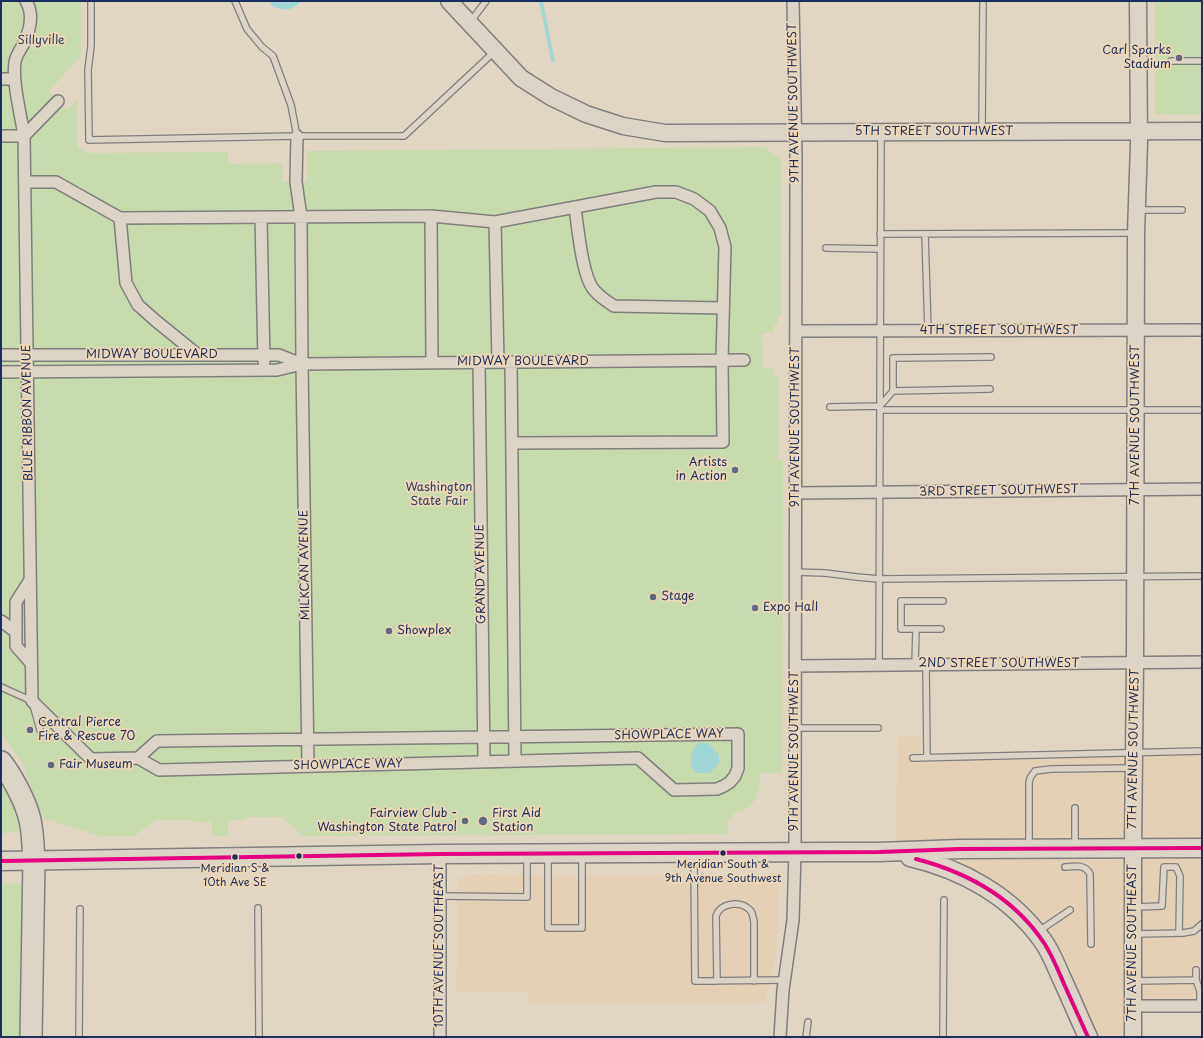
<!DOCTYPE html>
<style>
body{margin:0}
#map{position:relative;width:1203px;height:1038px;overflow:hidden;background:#e1d5c4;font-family:"Playpen Sans",sans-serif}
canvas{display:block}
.frame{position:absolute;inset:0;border:2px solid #1b2f5e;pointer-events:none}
</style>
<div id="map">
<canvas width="1203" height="1038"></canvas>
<div class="frame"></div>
</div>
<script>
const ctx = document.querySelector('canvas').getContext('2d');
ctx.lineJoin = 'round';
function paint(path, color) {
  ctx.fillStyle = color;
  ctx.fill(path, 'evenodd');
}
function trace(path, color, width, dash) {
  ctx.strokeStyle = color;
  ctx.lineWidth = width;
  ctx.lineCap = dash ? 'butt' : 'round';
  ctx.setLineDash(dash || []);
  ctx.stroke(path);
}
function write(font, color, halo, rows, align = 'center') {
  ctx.font = font + ' "Playpen Sans",sans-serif';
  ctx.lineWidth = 3.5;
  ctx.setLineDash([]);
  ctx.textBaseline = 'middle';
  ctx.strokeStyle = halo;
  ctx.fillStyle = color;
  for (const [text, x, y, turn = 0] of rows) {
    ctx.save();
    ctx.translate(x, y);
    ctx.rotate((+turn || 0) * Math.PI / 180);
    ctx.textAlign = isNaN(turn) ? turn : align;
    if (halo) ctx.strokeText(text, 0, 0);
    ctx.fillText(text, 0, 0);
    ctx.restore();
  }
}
paint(new Path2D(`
 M898,736h23l-1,23 282,-8v255h-68l-1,31h-45l-35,-78 -44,-54 -113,-53z
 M468,874l305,1 6,8 -1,49 -4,35 -9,35 -236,3v-12l-72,-1 1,-110 1,-3 5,-3z`), '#e3d0b6');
paint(new Path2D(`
 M1,1h80v55l-32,35 18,19 11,-11 -1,48 11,6 140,-1v12l54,-1 1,19h24v-31l458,-4 16,13v156h-3v8h-2l-3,4v5h-10l-2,3v5h1v27l12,1v7h4v84l5,1 -1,312h-22c0,19 -4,39 -27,39v6l-5,1v15l-426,2 -20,-19h-36v3h-18v16h-16v-14h-19l-1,-2h-35l-23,16h-34l-57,-18 -7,-15 -13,-39 -22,-31z
 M1155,1h47v114l-47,-1z
 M1,775c7,13 24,42 16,56l-8,2h-8z
 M1,883l28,1 -4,153h-24z`), '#c8dbaf');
paint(new Path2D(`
 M269,1h33c-13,10 -13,10 -29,6z
 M699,743h9l11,12v8l-9,10h-14l-5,-6v-14h2v-4z`), '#a1d6d7');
trace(new Path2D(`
 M541,1l12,60`), '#a1d6d7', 3.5);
const lane = new Path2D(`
 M91,1v45l-3,24 1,70 208,-4h107l90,-84
 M235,1l12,28 15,18 11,9 18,49 6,31
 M471,21l15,-20
 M1171,61h31
 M982,131l1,-130
 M1139,210h43
 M880,234l254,-1
 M925,234l3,97
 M826,248l54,1
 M893,391v-33l98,-1
 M830,407l50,-1 13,-15 97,-2
 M880,410h322
 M795,572l30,1 32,4 22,2 323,-3
 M941,629h-40v-28h42
 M879,665l2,-532
 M915,665l1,-36
 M926,665l1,92
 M1,687l31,14 8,29
 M795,728h83
 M913,758l289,-7
 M1029,846v-63l1,-5 5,-7 16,-2 82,-1
 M1075,846v-38
 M694,855l1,126 90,-1
 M548,856v72h34v-72
 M1065,867c10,-1 20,-3 25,7l1,70
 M440,896l87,1v-41
 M1135,907l27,-1 2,-39h12l4,9 -1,57
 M258,908l1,129
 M1039,931l31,-21
 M1135,934l48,-1 11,-2 8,-7
 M1196,970v10l4,11v15
 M717,981l-1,-65c4,-13 24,-16 34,-6 3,3 3,8 4,12v59
 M1135,981l61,-1
 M79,1037l1,-128
 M806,1037l2,-15
 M943,1037l1,-137`);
const street = new Path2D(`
 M1,79h13
 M58,101l-34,35 8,565 59,58 47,-1 19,-17 581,-7v34l-3,8 -5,6 -6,4 -7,3 -43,1 -36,-32 -479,12 -21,-12
 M1,136h23c-3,-21 -12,-54 -9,-74 1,-7 6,-13 9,-19 6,-13 10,-29 2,-42
 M297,136l-1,46 5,35 1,147 6,402
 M25,182h31l64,36 311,-2 64,6 161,-30h20l18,7 16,12 10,17 5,19 -3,113 1,82 -211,1
 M575,208c3,20 7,68 19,82 6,7 12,11 20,16l109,2
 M431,216l1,146
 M261,217l3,145
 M120,218l6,65 12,22 18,16 42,34
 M495,222l3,140
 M796,331l406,-1
 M1,355h278l23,9
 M479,362l5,400
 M511,362l4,399
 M1,372l276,-2 25,-6 442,-4
 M795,493l407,-4
 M1,621l15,11v14l15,17
 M16,632v-30l14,-22
 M795,666l407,-4
 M1133,1006h69
 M440,1037v-183
 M780,1037l3,-47 10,-70 2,-68 1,-695 -3,-156`);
const secondary = new Path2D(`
 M449,1l72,77 30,19 35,17 37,12 42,7 537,-2
 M1133,1037v-189l2,-185 1,-430 3,-89 -1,-143`);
const primary = new Path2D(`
 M910,857c52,12 101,39 133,84 8,11 13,25 19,38 9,19 17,39 26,58
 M1,861l439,-7 390,-2h49l81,-3 242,-1`);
const highway = new Path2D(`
 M1,762c11,14 25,40 29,58 3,14 3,27 4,41l-3,176`);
trace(lane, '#807f80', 8);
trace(street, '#807f80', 14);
trace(secondary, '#807f80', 19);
trace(primary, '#807f80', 21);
trace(highway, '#807f80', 24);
trace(lane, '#ddd4c8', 5.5);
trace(street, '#ddd4c8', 11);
trace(secondary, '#ddd4c8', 16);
trace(primary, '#ddd4c8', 18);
trace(highway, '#ddd4c8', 21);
trace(new Path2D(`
 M916,859c50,13 98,39 128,84 8,12 14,27 20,41 8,18 16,35 24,53
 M1,861l439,-7 439,-2 81,-3 242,-1`), '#e5007d', 4);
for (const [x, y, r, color] of [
 [1179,58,4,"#606982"],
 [735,470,4,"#606982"],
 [653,597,4,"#606982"],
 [755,608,4,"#606982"],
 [389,631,4,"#606982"],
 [30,730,4,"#606982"],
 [51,765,4,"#606982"],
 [465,821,4,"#606982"],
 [483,821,5,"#606982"],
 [723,853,3.5,"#1b2f5e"],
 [299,856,3.5,"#1b2f5e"],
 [235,857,3.5,"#1b2f5e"]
]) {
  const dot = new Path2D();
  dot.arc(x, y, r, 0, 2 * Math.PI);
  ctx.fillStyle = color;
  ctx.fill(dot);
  trace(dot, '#eed7b7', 1.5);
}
write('11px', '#1b2f5e', '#eed7b7', [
 ["Meridian South &",723,865],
 ["9th Avenue Southwest",723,879],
 ["Meridian S &",235,869],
 ["10th Ave SE",235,883]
]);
write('12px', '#2a4164', '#eed7b7', [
 ["Sillyville",41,41],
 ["Washington",439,488],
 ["State Fair",439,502]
]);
write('12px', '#1b2f5e', '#eed7b7', [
 ["Carl Sparks",1171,51,"right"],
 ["Stadium",1171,65,"right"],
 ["Artists",727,463,"right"],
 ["in Action",727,477,"right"],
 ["Stage",661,597],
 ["Expo Hall",763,608],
 ["Showplex",397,631],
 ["Central Pierce",38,723],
 ["Fire & Rescue 70",38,737],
 ["Fair Museum",59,765],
 ["Fairview Club -",457,814,"right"],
 ["Washington State Patrol",457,828,"right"],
 ["First Aid",492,814],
 ["Station",492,828]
], 'left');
write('12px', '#1b2f5e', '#eed7b7', [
 ["9TH AVENUE SOUTHWEST",794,103,-91],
 ["5TH STREET SOUTHWEST",934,132],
 ["4TH STREET SOUTHWEST",999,331],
 ["MIDWAY BOULEVARD",152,355],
 ["MIDWAY BOULEVARD",523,362],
 ["BLUE RIBBON AVENUE",28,413,-91],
 ["7TH AVENUE SOUTHWEST",1136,425,-90],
 ["9TH AVENUE SOUTHWEST",796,427,-90],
 ["3RD STREET SOUTHWEST",999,491,-1],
 ["MILKCAN AVENUE",305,565,-91],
 ["GRAND AVENUE",481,574,-91],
 ["2ND STREET SOUTHWEST",999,664],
 ["SHOWPLACE WAY",669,735,-1],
 ["7TH AVENUE SOUTHWEST",1134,749,-89],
 ["9TH AVENUE SOUTHWEST",795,751,-90],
 ["SHOWPLACE WAY",348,765,-1],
 ["7TH AVENUE SOUTHEAST",1133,943,-90],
 ["10TH AVENUE SOUTHEAST",440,946,-90]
]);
</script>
